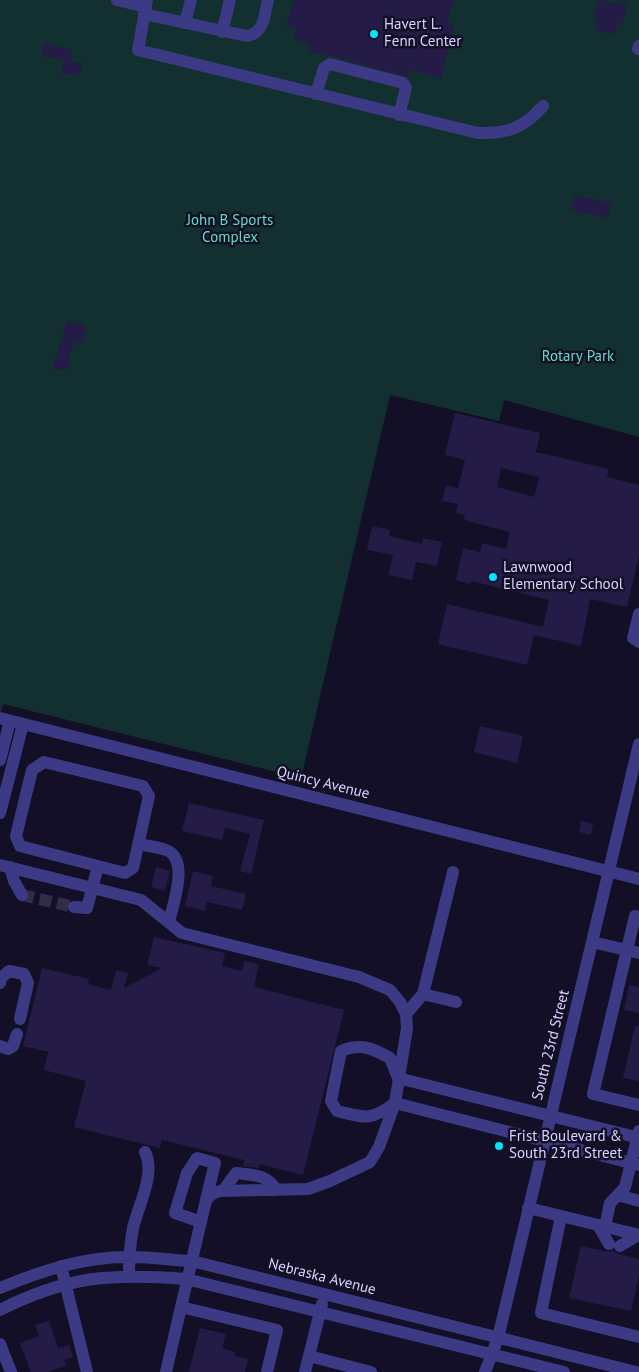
<!DOCTYPE html>
<style>
body{margin:0}
canvas{display:block;background:#130f26}
</style>
<canvas width="639" height="1372"></canvas>
<script>
const ctx = document.querySelector('canvas').getContext('2d');
ctx.lineJoin = 'round';
function paint(path, color) {
  ctx.fillStyle = color;
  ctx.fill(path, 'evenodd');
}
function trace(path, color, width, dash) {
  ctx.strokeStyle = color;
  ctx.lineWidth = width;
  ctx.lineCap = dash ? 'butt' : 'round';
  ctx.setLineDash(dash || []);
  ctx.stroke(path);
}
function write(font, color, halo, rows, align = 'center') {
  ctx.font = font + ' "PT Sans",sans-serif';
  ctx.lineWidth = 5;
  ctx.setLineDash([]);
  ctx.textBaseline = 'middle';
  ctx.strokeStyle = halo;
  ctx.fillStyle = color;
  for (const [text, x, y, turn = 0] of rows) {
    ctx.save();
    ctx.translate(x, y);
    ctx.rotate((+turn || 0) * Math.PI / 180);
    ctx.textAlign = isNaN(turn) ? turn : align;
    if (halo) ctx.strokeText(text, 0, 0);
    ctx.fillText(text, 0, 0);
    ctx.restore();
  }
}
paint(new Path2D(`
 M0,0h639v437l-135,-37 -5,21 -109,-26 -89,383 -298,-74 -3,13z`), '#12302f');
paint(new Path2D(`
 M293,0h160l-6,23 7,2 -13,53 -32,-8 -1,7 -76,-21 -23,-4 2,-6 -17,-7 3,-11 -11,-2z
 M598,0l29,5 -5,20 -4,-1 -3,10 -20,-4 3,-11 -4,-1z
 M44,43l28,7 -2,11 12,2 -3,13 -18,-3 3,-13 -23,-5z
 M575,195l36,8 -3,15 -37,-8z
 M67,321l19,4 -4,17 -8,-2 -7,31 -14,-3z
 M455,413l85,20 -4,19 73,17 -2,8 32,8v71l-12,51 -37,-8 -9,47 -47,-11 -7,30 -89,-21 9,-40 96,23 6,-27 -78,-19v3l-15,-4 7,-32 17,4 2,-9 24,6 4,-17 -46,-12 1,-5 -9,-2 2,-9 -16,-3 4,-16 12,3 7,-28 -20,-5zM501,468l38,9 -5,20 -37,-10z
 M372,526l18,4 -1,6 33,8 1,-6 19,4 -5,24 -21,-4 -4,18 -24,-5 5,-20 -26,-5z
 M480,726l43,10 -6,27 -43,-11z
 M189,803l75,17 -13,54 -11,-3 10,-37 -25,-6 -3,12 -40,-9z
 M581,821l12,3 -2,11 -12,-3z
 M156,867l14,4 -5,20 -14,-4z
 M193,871l20,5 -2,10 35,8 -4,16 -35,-8 -2,9 -20,-5z
 M154,937l71,16 -3,13 20,5 2,-10 15,3 -5,23 90,23 -41,165 -44,-11v4l-16,-2 1,-6 -82,-20 -2,8 -86,-21 12,-46 -42,-11 4,-18 -25,-6 19,-78 47,11 -1,5 23,6 5,-20 12,3 -4,15 38,-20 -15,-3z
 M629,985l10,2v26l-15,-3z
 M635,1026h4v55l-16,-3z
 M581,1246l28,6 4,-1 5,3 21,5v17l-8,35 -62,-13z
 M49,1321l9,27 11,-3 4,12 -9,3 2,6 -19,6h-16l-11,-29 19,-7 -4,-11z
 M200,1328l26,6 -4,14 13,4 -1,4 14,3 -3,13h-56z`), '#241b47');
trace(new Path2D(`
 M22,895l52,12`), '#312d47', 12, [12, 6]);
trace(new Path2D(`
 M117,0l29,7
 M147,0l-9,50 340,83c29,1 46,-5 65,-27
 M144,14l103,22c18,-3 17,-21 21,-36
 M185,23l6,-23
 M222,32l8,-32
 M638,49l1,-3
 M316,94l8,-26 6,-4 73,19 3,5 -7,27
 M639,614l-6,24 6,4
 M0,718l639,161
 M0,760l10,-39
 M44,762l99,24 6,10 -16,72 -8,5 -105,-27 -4,-10 16,-66z
 M0,813l23,-89
 M139,844c8,2 19,3 27,6 24,9 7,54 3,72
 M0,865l141,35 41,33 177,44 31,13 10,12 6,12 1,14 -12,75 -16,44 -9,15 -40,19 -22,8 -88,2 -8,3 -6,6 -25,107 96,23 -10,42
 M10,867l4,14 8,14
 M74,907l13,1 11,-42
 M639,917l-4,-1 -42,178 46,11
 M592,942l47,11
 M0,983l1,-5 8,-7 15,3 4,9 -8,36
 M423,994l30,-122
 M406,1014l17,-20 33,8
 M0,1046l8,3 5,-3 4,-12
 M398,1078l241,60
 M395,1103l244,62
 M395,1103c-24,18 -30,15 -58,8l-6,-10 10,-50c20,-8 31,-3 49,7l8,20
 M223,1191l13,-18c16,2 32,1 40,17
 M618,1195l7,-8 14,-56
 M528,1208l111,27
 M561,1216l-20,97 98,24
 M201,1222l-26,-9 12,-40 10,-15 18,5 -9,37
 M598,1225l11,19
 M605,1227l5,-24 8,-8 21,6
 M620,1246l18,-11
 M61,1266l26,106
 M129,1276c0,-16 1,-32 4,-48 5,-22 23,-54 12,-76
 M0,1288c41,-17 85,-32 131,-31 20,0 41,3 61,4l444,111
 M0,1310c67,-34 112,-37 186,-31l378,93
 M0,1344l11,28
 M309,1356l62,16
 M166,1372l15,-65
 M305,1372l17,-68
 M485,1372l13,-34 141,-594`), '#3d3a85', 12);
for (const [x, y, r, color] of [
 [374,34,5,"#00e5ff"],
 [493,577,5,"#00e5ff"],
 [499,1146,5,"#00e5ff"]
]) {
  const dot = new Path2D();
  dot.arc(x, y, r, 0, 2 * Math.PI);
  ctx.fillStyle = color;
  ctx.fill(dot);
  trace(dot, '#130f26', 2);
}
write('15px', '#d9d4ff', '#130f26', [
 ["Havert L.",384,25],
 ["Fenn Center",384,42],
 ["Lawnwood",503,568],
 ["Elementary School",503,585],
 ["Frist Boulevard &",509,1137],
 ["South 23rd Street",509,1154]
], 'left');
write('15px', '#5fe0c0', '#130f26', [
 ["John B Sports",230,221],
 ["Complex",230,238],
 ["Rotary Park",578,357]
]);
write('15px', '#d9d4ff', '#130f26', [
 ["Quincy Avenue",323,783,14],
 ["South 23rd Street",551,1045,-76],
 ["Nebraska Avenue",322,1277,14]
]);
</script>
